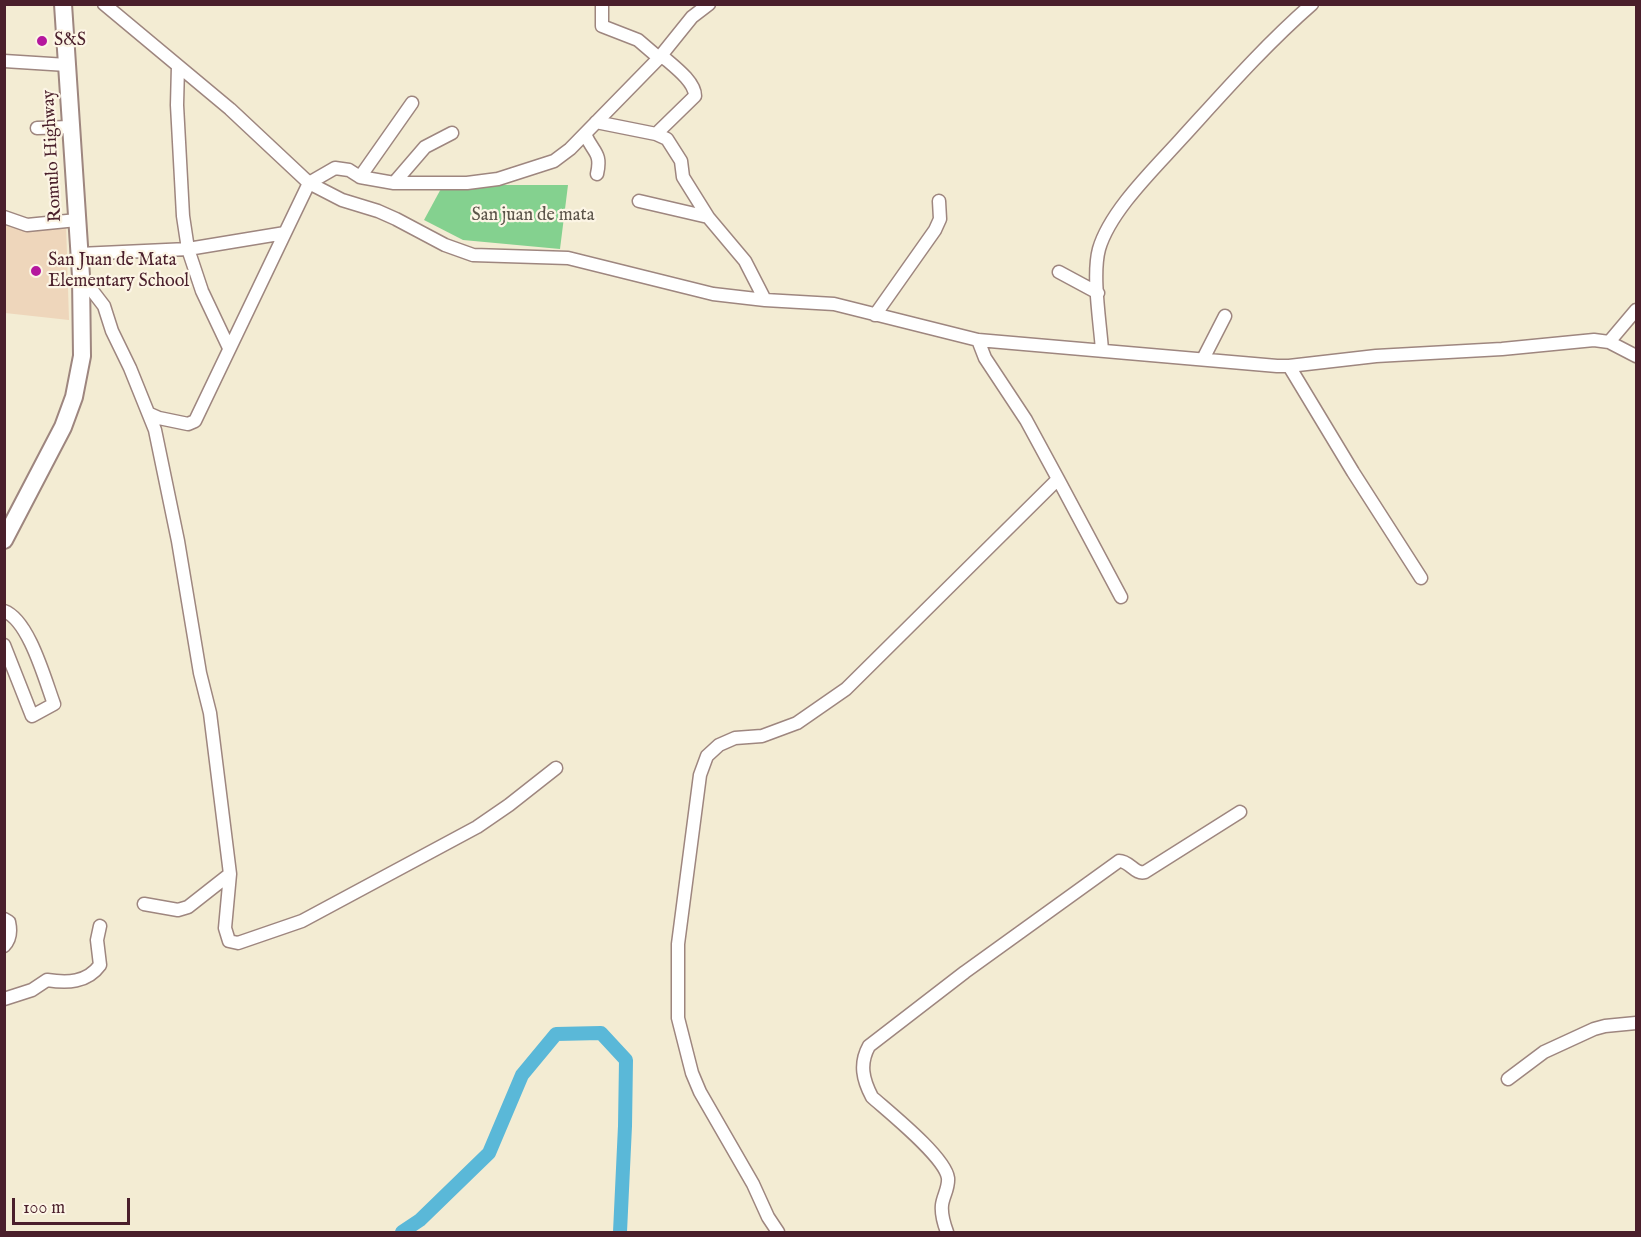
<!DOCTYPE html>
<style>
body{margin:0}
#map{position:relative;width:1641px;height:1237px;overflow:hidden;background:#f3ecd3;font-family:"IM FELL English",serif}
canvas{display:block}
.frame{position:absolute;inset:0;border:6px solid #4a1f2b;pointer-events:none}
.scale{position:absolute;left:12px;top:1198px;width:118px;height:27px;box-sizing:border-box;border:3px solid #4a1f2b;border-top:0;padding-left:8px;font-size:18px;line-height:21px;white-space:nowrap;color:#4a1f2b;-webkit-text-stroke:4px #fcf5e5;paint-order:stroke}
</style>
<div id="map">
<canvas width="1641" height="1237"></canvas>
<div class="frame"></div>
<div class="scale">100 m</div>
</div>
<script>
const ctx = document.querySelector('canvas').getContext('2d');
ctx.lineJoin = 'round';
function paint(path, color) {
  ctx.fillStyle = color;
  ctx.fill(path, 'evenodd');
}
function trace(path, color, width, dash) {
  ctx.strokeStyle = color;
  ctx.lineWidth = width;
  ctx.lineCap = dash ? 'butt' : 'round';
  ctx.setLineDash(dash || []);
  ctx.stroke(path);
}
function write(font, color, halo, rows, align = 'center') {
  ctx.font = font + ' "IM FELL English",serif';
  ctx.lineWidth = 4.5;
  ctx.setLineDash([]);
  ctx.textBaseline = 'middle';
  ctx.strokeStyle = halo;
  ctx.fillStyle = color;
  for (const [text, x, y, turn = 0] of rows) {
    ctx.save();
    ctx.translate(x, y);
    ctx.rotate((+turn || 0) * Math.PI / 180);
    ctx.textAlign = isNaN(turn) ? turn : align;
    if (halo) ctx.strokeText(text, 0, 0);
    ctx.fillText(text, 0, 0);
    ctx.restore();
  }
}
paint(new Path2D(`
 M4,223l14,6 48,-6 3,97 -64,-7z`), '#eed6bb');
paint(new Path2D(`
 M443,185h125l-8,64 -97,-9 -39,-20z`), '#84d18f');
trace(new Path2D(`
 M402,1232l18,-12 69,-67 33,-78 34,-41 45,-1 25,27 -1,66 -5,106`), '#5ab8d8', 14);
const minor = new Path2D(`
 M104,4l126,105 79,74 33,17 36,11 18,8 49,26 28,10 95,3 145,36 52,6 69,4 144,36 299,26h12l87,-10 126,-7 92,-9 15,2 27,14
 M602,4v22l36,14 21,18
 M4,61l63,4
 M178,66l-1,39 6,111 5,33 14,42 27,57
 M596,122l60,12 11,5 14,22 2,16 25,40 37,44 20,39
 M37,128l34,-1
 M585,134c8,19 17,18 12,40
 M656,134l39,-38c0,-15 -23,-31 -34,-41
 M360,177l52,-74
 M394,183l31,-36 27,-14
 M639,201l69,16
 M4,217l23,8 50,-5
 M79,254l109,-5 97,-16 24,-50 26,-15 14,2 11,7 34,6h73l31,-4 56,-18 16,-12 89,-91 33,-41 17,-13
 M1059,272l39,21
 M81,276l23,30 8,25 18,37 25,62 23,111 22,132 10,40 20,161 -5,54 4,13 9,2 64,-22 175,-94 32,-22 47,-37
 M875,315l60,-85 5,-11 -1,-18
 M1609,342l27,-32
 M1102,350c-2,-28 -10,-75 -3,-101 11,-38 55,-80 82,-110 42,-46 83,-93 131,-135
 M1203,359l22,-43
 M1289,366l64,106 68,106
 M150,414l9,4 29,6 7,-3 90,-188
 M1058,479l63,118
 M4,611c25,9 41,69 50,93l-22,12 -28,-71
 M144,904l34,6 10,-3 42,-33
 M4,919l5,3c2,9 2,17 -5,24
 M4,999l28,-9 15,-10c20,3 40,3 53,-15l-3,-25 3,-14
 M1508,1079l36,-27 50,-23 11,-3 31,-3
 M778,1232l-10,-15 -15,-33 -53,-92 -8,-19 -14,-55v-74l22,-169 7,-19 12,-11 16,-7 27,-2 35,-13 49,-34 212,-210 -32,-59 -41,-62 -7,-18
 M947,1232c-3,-8 -6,-18 -5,-27 1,-9 7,-17 6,-27 -3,-21 -58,-65 -76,-81 -9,-17 -13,-33 -3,-51l96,-74 154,-111c11,0 16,14 26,11l95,-60`);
const highway = new Path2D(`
 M4,540l59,-113 11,-30 8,-41 -1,-80 -18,-272`);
trace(minor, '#9e867f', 15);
trace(highway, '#9e867f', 20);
trace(minor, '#fff', 12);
trace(highway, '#fff', 16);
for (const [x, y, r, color] of [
 [42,41,6,"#b5179e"],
 [36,271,6,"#b5179e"]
]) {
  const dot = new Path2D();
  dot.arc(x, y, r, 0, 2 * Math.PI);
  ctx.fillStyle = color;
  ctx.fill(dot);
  trace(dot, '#fcf5e5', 2);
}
write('18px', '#4a1f2b', '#fcf5e5', [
 ["S&S",54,41],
 ["San Juan de Mata",48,261],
 ["Elementary School",48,282]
], 'left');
write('18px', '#4a1f2b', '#fcf5e5', [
 ["Romulo Highway",53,156,-93]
]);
write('18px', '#5b5449', '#fcf5e5', [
 ["San juan de mata",533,216]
]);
</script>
